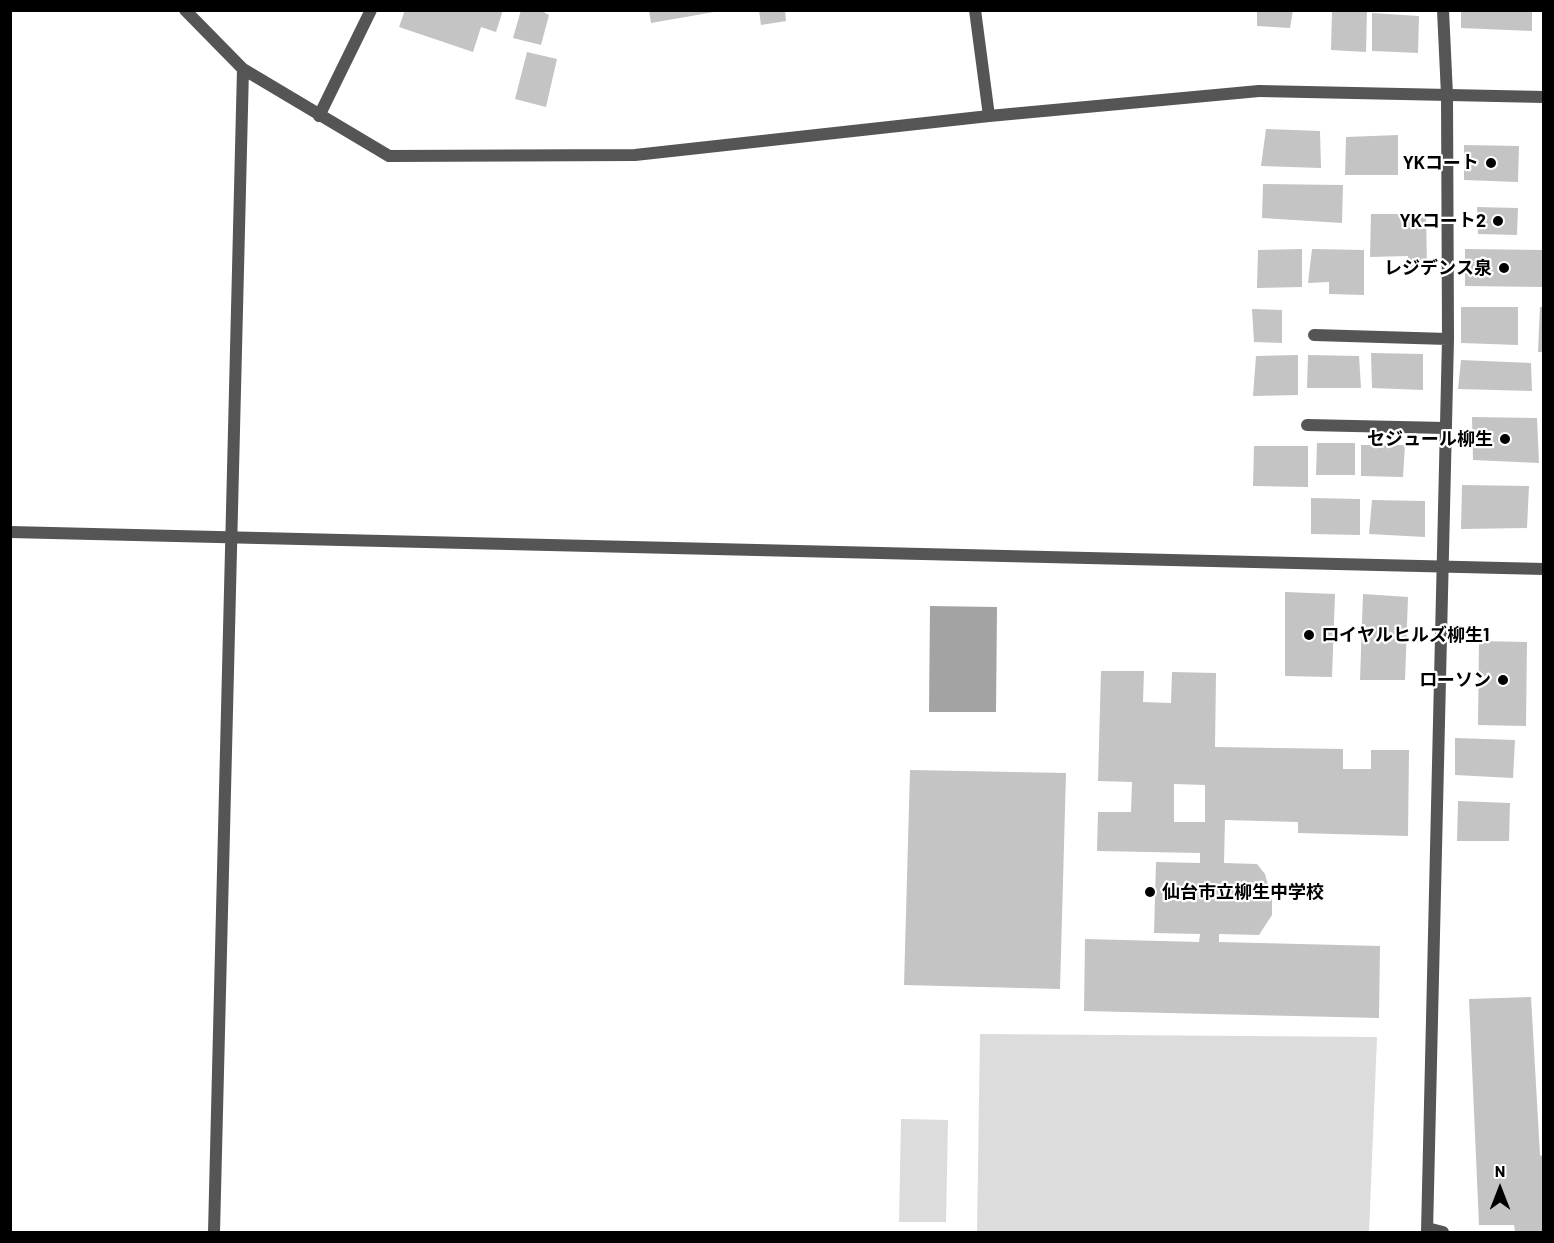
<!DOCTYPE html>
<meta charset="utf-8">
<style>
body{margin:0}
#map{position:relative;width:1554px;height:1243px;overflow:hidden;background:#fff;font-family:Barlow,sans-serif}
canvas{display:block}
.frame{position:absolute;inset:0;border:12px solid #000;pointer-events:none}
.north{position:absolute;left:1470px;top:1159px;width:60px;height:60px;-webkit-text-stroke:4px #fff;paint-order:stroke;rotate:0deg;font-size:16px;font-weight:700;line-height:24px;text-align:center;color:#000}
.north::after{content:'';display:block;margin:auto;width:21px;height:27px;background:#000;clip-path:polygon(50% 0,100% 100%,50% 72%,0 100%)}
</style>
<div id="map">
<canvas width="1554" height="1243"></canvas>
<div class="frame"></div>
<div class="north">N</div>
</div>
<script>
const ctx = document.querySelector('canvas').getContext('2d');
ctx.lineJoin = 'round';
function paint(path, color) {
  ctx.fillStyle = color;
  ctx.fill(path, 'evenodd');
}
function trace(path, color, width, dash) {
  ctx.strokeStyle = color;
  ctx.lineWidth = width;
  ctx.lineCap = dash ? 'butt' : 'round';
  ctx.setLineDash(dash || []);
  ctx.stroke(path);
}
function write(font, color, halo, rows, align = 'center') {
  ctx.font = font + ' Barlow,"Noto Sans JP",sans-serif';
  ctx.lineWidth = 4.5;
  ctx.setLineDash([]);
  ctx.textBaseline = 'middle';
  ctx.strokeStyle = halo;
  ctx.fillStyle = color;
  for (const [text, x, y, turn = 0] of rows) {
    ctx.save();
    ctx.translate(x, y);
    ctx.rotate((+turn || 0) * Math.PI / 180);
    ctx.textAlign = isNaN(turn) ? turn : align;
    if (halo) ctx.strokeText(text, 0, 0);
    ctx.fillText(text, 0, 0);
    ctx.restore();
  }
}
paint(new Path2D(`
 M980,1034l397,3 -8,195h-392z
 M901,1119l47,1 -2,102h-47z`), '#dcdcdc');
paint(new Path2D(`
 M930,606l67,1 -1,105h-67z`), '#a3a3a3');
paint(new Path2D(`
 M405,10h98l-7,22 -15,-5 -8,25 -74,-25z
 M521,10h19l9,5 -8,30 -28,-7z
 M649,10h64l1,2 -63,11z
 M759,10h26l1,11 -25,4z
 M1257,10h36l-3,18 -33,-2z
 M1332,10h35l-1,42 -35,-2z
 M1461,10h71v21l-71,-3z
 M1372,13l47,3 -1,37 -46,-2z
 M527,52l30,7 -11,48 -31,-8z
 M1266,129l54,2 1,37 -60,-2z
 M1398,135v40h-53l1,-38z
 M1464,145l55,1 -1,36 -54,-2z
 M1263,184l80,1 -1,38 -80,-5z
 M1477,207l41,1 -1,27 -39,-1z
 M1371,214h55l1,52 -19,2v-12l-38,1z
 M1302,249v38l-45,1 1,-38z
 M1312,249l52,1v45l-35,-1v-12l-21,1z
 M1465,249l79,1v37l-79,-1z
 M1461,307h57v38l-57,-2z
 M1540,307h4v45h-6z
 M1252,309l30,1v33l-28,-1z
 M1371,353l52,1v36l-51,-2z
 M1298,355v40l-45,1 3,-40z
 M1308,355l51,1 2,32h-54z
 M1461,360l70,3 1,28 -74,-2z
 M1472,417l65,1 2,45 -66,-3z
 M1317,443h38v32h-39z
 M1361,445h44l-2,32 -42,-1z
 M1254,446h54v41l-55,-1z
 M1462,485l67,1 -2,42 -66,1z
 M1311,498l49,1v36l-49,-1z
 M1372,500l53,1v36l-56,-3z
 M1285,592l50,2 -3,83 -47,-1z
 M1363,594l45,3 -3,83h-45z
 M1479,641l48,1 -1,84 -48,-1z
 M1101,671h43l-1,31 28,1 1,-31 44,1 -1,74 128,2v20h28v-19h38l-1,86 -110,-3v-11l-73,-2 -1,43 33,1 8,10 7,26v15l-13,20 -40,-1v8l161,4 -1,72 -295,-7 1,-72 114,3 1,-8 -46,-1 2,-71 44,1v-10l-103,-2 1,-39h33l1,-30 -34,-1zM1174,784l31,1v37h-31z
 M1455,738l60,2 -2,38 -58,-3z
 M910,770l156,3 -6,216 -156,-4z
 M1458,801l52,2 -1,38h-52z
 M1531,997l9,158 4,2v75h-29l-1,-7h-35l-10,-226z`), '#c4c4c4');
trace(new Path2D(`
 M185,10l58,59 146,87 246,-1 354,-39 270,-25
 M975,10l14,106
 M319,116l52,-106
 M1314,335l134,4
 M1307,425l138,3
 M10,532l1534,37
 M1427,1228l16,4
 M214,1232l29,-1163
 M1427,1232l21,-893 -1,-244 -4,-85`), '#555', 12);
trace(new Path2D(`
 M1259,91l285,6`), '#555', 12);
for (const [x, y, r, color] of [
 [1491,163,6,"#000"],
 [1498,221,6,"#000"],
 [1504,268,6,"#000"],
 [1505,439,6,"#000"],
 [1309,635,6,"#000"],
 [1503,680,6,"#000"],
 [1150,892,6,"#000"]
]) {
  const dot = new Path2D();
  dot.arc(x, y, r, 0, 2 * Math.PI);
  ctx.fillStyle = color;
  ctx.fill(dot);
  trace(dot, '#fff', 2);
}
write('bold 18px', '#000', '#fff', [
 ["YKコート",1479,163],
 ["YKコート2",1486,221],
 ["レジデンス泉",1492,268],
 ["セジュール柳生",1493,439],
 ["ロイヤルヒルズ柳生1",1321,635,"left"],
 ["ローソン",1491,680],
 ["仙台市立柳生中学校",1162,892,"left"]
], 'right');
</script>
